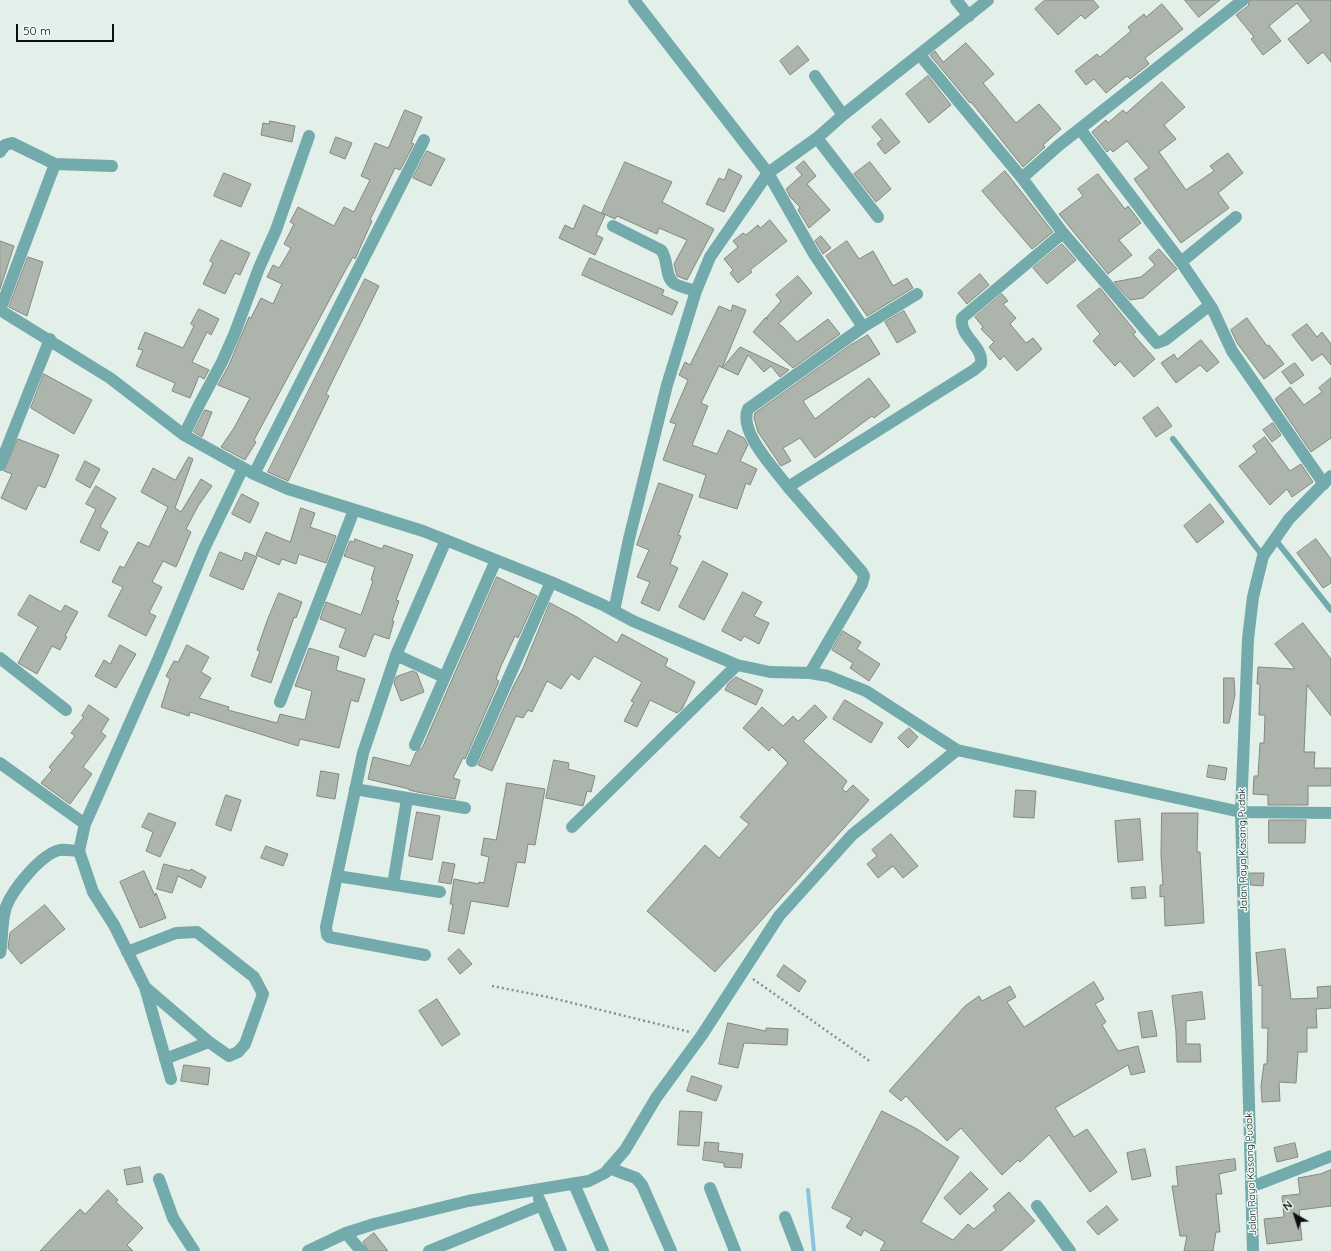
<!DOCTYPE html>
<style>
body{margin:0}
#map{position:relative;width:1331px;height:1251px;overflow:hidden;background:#e3efe9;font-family:Quicksand,sans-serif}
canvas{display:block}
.north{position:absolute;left:1275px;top:1195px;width:40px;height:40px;-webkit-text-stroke:3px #f0fcf7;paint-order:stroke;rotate:321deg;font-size:11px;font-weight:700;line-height:16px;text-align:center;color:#0b0f0d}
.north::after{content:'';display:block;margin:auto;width:14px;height:18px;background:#0b0f0d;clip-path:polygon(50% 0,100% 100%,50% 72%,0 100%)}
.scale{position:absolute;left:16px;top:24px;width:98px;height:18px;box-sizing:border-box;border:2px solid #0b0f0d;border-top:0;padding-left:5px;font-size:12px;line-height:14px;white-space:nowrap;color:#0b0f0d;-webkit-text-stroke:3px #f0fcf7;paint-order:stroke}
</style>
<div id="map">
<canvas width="1331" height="1251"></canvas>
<div class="north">N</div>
<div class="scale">50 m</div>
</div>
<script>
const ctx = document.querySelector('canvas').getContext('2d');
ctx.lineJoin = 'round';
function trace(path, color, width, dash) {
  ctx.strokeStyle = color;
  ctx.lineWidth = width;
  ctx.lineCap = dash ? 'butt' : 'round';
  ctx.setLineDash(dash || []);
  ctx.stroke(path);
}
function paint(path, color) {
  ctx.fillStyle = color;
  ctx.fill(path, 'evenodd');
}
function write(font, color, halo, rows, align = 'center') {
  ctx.font = font + ' Quicksand,sans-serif';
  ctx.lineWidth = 3;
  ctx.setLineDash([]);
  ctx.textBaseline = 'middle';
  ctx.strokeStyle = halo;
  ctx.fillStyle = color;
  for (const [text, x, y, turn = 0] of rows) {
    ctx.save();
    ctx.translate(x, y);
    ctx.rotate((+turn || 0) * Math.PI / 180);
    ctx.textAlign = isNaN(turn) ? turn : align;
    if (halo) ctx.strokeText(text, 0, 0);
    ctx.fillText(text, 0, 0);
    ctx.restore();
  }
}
trace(new Path2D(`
 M808,1190l6,61`), '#8ac2db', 4);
const building = new Path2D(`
 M1045,0h48l6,7 -14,12 -4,-4 -23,20 -23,-26z
 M1185,0h35l-21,17z
 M1250,0h81v62l-8,-10 -15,12 -20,-25 23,-18 -14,-18 -28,23 12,15 -18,14 -12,-16 3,-2 -18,-22 12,-9z
 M1162,4l21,25 -38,29 4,6 -19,15 -3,-3 -21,17 -12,-14 -8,6 -11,-14 22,-17 3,3 31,-26 -3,-4 16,-13 2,3z
 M966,43l28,31 -11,9 33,40 23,-19 22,25 -18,16 2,2 -22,20 -52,-65 -1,1 -40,-48 5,-4 8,11z
 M798,46l11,14 -19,15 -10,-14z
 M928,76l23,29 -22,18 -23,-29z
 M1162,82l23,25 -21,18 12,14 -17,13 27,38 28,-19 -4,-5 18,-13 15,20 -25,20 11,15 -48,35 -47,-64 15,-11 -22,-27 -14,11 -3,-3 -3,3 -15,-20 14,-12 2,3 15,-13 3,3z
 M405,110l17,7 -11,26 3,1 -14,26 -5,-2 -25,52 2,1 -17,38 -2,-2 -8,14 -91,169 2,2 -11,18 -24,-13 13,-19 16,-30 -32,-13 11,-20 20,-48 2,1 10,-20 12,6 9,-20 -15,-7 6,-12 6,3 2,-3 10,-17 -7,-4 10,-20 -4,-2 8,-15 36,19 10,-19 10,5 16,-32 -9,-4 14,-33 13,5z
 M881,119l19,23 -15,12 -8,-10 5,-5 -10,-12z
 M270,121l25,5 -3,16 -31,-7 2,-12 6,1z
 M336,137l16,6 -7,16 -15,-6z
 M427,151l18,8 -14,27 -18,-8z
 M804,161l12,15 -9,8 23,26 -21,18 -11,-18 2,-3 -10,-10 -4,-8 16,-14 -6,-7z
 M625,162l47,20 -10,20 52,27 -27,51 -10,-4 -3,-12 13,-24 -28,-12 -2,6 -40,-18 -2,3 -13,-6z
 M870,162l21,27 -15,13 -22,-28z
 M729,169l13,7 -18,36 -18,-8 13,-26 5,2z
 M1005,171l48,61 -21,17 -50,-58z
 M224,173l27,11 -10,23 -27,-11z
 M1098,174l27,35 3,-3 13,17 -22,17 13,15 -24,19 -49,-60 24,-18 -5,-7z
 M584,205l21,10 -9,20 7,3 -8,17 -36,-17 6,-13 8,4z
 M770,220l17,21 -37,29 2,2 -14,11 -8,-10 3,-3 -9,-11 14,-12 -5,-6 10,-8 3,2 12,-10 2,3z
 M821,236l10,12 -8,6 -8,-13z
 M221,240l29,13 -10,22 -5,-2 -10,21 -22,-10 10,-21 -3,-2z
 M0,241l14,5 -14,43z
 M847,241l12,18 14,-8 20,35 14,-8 6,10 -46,28 -41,-60z
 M1062,244l14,16 -29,24 -14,-16z
 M1159,249l18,20 -34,29 -13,2 -16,-18 27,-5 14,-12 -6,-7z
 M28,257l15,5 -16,54 -18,-9z
 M590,258l74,32 -2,5 16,7 -6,13 -90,-40z
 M980,274l9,11 -22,19 -9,-11z
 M798,276l14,17 -34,31 4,2 15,16 31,-23 12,15 -47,34 -40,-36 12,-14 3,1 -2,-1 15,-17 -5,-6z
 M365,279l14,7 -53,108 3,2 -41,85 -20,-9z
 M1100,288l36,44 -3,2 22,25 -21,18 -14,-16 -5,5 -22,-25 7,-7 -23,-28z
 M1002,294l6,7 -5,3 13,14 -6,6 16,19 7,-5 9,11 -25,22 -13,-15 -4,4 -11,-13 5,-5 -13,-13 2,-2 -8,-10z
 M733,305l13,5 -24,58 18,-21 49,23 -9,7 -9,-11 -7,6 -16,-17 -10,20 -19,-9 -18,37 7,3 -16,39 25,9 11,-24 16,8 4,7 -8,16 17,8 -7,16 -4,-2 -9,26 -38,-12 7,-22 -43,-15 13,-36 -6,-2 18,-42 -9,-5 6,-13 5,3 29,-59 12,5z
 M199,309l20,10 -8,16 -4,-3 -15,30 17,8 -5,9 -5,-3 -9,22 -18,-7 3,-8 -39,-17 7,-16 -5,-1 7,-17 38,16 11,-22 -3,-2z
 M904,311l12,21 -19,11 -12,-21z
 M1247,318l20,28 2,-1 15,19 -20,15 -27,-36 -6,-13z
 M1307,324l10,13 5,-5 9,12v21l-9,-11 -10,7 -20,-26z
 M868,335l12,19 -77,47 12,18 54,-41 21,28 -16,12 -2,-2 -57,42 -15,-20 -17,10 8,13 -10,5 -23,-34 -4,-14 1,-5 94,-67z
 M1201,340l18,22 -12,10 -7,-7 -24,18 -15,-20 13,-9 3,5z
 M1295,363l9,12 -13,9 -9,-12z
 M44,374l48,26 -18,34 -43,-26z
 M1331,378v60l-20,14 -36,-53 15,-12 14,18 18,-13 -3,-4z
 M1158,407l14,19 -16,11 -13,-19z
 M205,410l7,2 -10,25 -8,-5z
 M1273,423l8,12 -9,7 -9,-12z
 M1265,437l25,34 11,-7 12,18 -21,15 -5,-8 -17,16 -31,-39 18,-14 -4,-6z
 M18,439l41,16 -14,33 -7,-3 -12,25 -25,-12 11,-24 -8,-3z
 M189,457l4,2 -18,49 6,4 20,-33 11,7 -14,20 -12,23 5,3 -15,35 -13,-6 -11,21 10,5 -13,26 7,3 -10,20 -38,-20 15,-29 -11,-5 8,-16 4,2 14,-26 11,5 19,-40 -27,-15 12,-24 22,12z
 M85,461l15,8 -10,19 -14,-8z
 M659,483l34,12 -15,40 3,1 -11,28 8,4 -19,43 -18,-8 9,-21 -13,-5 12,-27 -12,-5z
 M96,486l20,12 -16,29 8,5 -9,19 -19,-9 16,-33 -10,-5z
 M242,494l17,9 -9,20 -18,-9z
 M1210,504l14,18 -27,21 -13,-17z
 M301,508l14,5 -5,14 26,9 -10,27 -27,-9 -3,10 -14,-5 -3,6 -23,-10 10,-23 24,10z
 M355,539l27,10 2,-4 29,10 -17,45 3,1 -7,20h2l-5,18 -15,-5 -9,23 -26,-10 7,-18 -26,-10 6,-17 35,13 12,-34 -2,-1 4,-13 -31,-11 6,-15 4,1z
 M1316,539l15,20v24l-8,5 -26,-35z
 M220,552l22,9 3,-9 12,5 -14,33 -33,-14z
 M703,561l25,13 -24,46 -25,-13z
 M497,577l40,19 -19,42 -3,-2 -14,30 -5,13 3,2 -34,78 -2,-1 -10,20 7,2 -5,19 -38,-7 -8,-2v-1l-41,-10 5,-22 37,9 6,-14 6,-4z
 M743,592l19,10 -8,14 15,7 -10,21 -15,-8 -3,5 -19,-10z
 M279,593l23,9 -6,16 -2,-1 -23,66 -20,-7 9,-25 -3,-1 10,-29z
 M30,595l31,17 4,-7 13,7 -13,24 2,1 -7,13 -8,-4 -15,28 -19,-11 20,-36 -20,-12z
 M550,603l27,14 40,26 5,-9 46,25 -3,7 30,16 -13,27 -5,4 -27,-13 -13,27 -13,-6 10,-19 -3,-1 11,-19 -48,-26 -15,24 -8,-6 -10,15 -14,-8 -15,31 -4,-2 -5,8 -7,-2 -24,55 -14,-6 35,-78 10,-19z
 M1303,623l28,36v57l-24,-31 -3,67h11l-1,16h17v18h-23v19h-40v-10l-15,-1 1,-18h4l2,-33h4l1,-28h-6l1,-31h-3l1,-17 37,2 -20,-25z
 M843,631l18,11 -4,7 23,15 -11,17 -19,-13 3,-5 -21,-13z
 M120,645l16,9 -20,34 -21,-12 9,-16 6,4z
 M187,645l22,12 -8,15 10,6 -12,20 30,9 -1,3 49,13 3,-9 25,6 7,-29 -17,-5 14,-38 30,9 -3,13 29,9 -7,23 -7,-2 -12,48 -39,-9 -2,7 -108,-34 -1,4 -28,-9 9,-28 -4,-3 8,-15 4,1z
 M413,671l4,2 7,19 -23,9 -7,-18 2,-6z
 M736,677l27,13 -7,15 -31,-15 3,-6z
 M1224,678h10l1,17 -6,28h-5z
 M845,700l38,23 -12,20 -38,-24z
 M89,705l20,14 -8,13 5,4 -23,31 9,7 -22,30 -29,-21 11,-13 -3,-3 26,-31 -4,-3 13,-16 -2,-1z
 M815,705l12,12 -24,24 44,40 -5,8 4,3 7,-7 16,15 -154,172 -68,-61 58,-66 14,13 30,-34 -9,-7 48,-54 -16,-16 -3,4 -26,-23 19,-21 21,19 10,-10 5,5z
 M909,728l9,9 -10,11 -10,-10z
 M554,760l15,3 -1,6 27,7 -4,16 -4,-1 -4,15 -37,-8z
 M1209,765l18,3 -2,12 -18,-3z
 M321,771l18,3 -4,25 -18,-3z
 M507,783l38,6 -10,56 -7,-1 -3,19 -8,-1 -9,45 -37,-6 -7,33 -16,-3 5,-27h-3l4,-25 25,5v-2l5,1 5,-26 -8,-2 3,-17 12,2z
 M1016,790l20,1 -2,27 -20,-1z
 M226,795l15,5 -10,31 -15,-6z
 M417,812l23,4 -8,44 -23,-4z
 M149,813l27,10 -16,34 -14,-6 7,-19 -11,-5z
 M1162,813h36l-1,39h3l4,71 -39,3 -1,-30 -4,1v-12h3l-2,-29z
 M1140,819l3,41 -25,2 -3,-41z
 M1269,820h37l-1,23h-36z
 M891,834l27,32 -15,12 -10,-12 -15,12 -11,-14 10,-8 -5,-6z
 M266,846l22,8 -5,12 -22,-8z
 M443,862l12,2 -4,20 -12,-2z
 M164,864l26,7 1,-2 15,8 -5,11 -23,-12 -6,17 -15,-4z
 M144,871l11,25 1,-3 10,25 -26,10 -20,-46z
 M1250,873h14l-1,13 -12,-1z
 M1145,887l1,11 -14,1 -1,-11z
 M45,905l20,24 -44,35 -13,-16 2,-15z
 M459,949l13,15 -12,10 -12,-15z
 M1285,949l6,50 27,-1 -1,-11 14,-1v22l-15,1 1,19h-10v24h-9l-2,31 -17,-1 1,19 -18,1 -1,-16 3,-22h3l1,-36h-6v-43l-3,1 -3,-33z
 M784,965l22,16 -7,11 -22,-16z
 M1094,982l10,17 -9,5 11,18 -4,3 16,26 20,-5 7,26 -14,3 -3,-10 -73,43 19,29 13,-8 30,43 -27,20 -41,-57 -29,27 -2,-2 -16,15 -41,-47 -14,13 -41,-45 -5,5 -12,-10 76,-85 14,-10 3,5 28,-15 6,11 -9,5 17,25z
 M1202,992l3,27 -19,2v23h14l1,18h-24l-1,-30 -4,-36z
 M437,999l23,35 -18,12 -23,-35z
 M1152,1011l5,25 -15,2 -4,-25z
 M728,1023l38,8v-3l22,1 -1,16 -43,-2 -6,25 -19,-4z
 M184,1065l26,3 -2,17 -27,-4z
 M692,1076l30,10 -6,15 -29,-10z
 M680,1111l22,1 -3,34 -21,-1z
 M882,1111l35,18 42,28 -38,65 32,18 15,-16 6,5 22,-19 -3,-4 16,-14 26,29 -34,30h-121l5,-9 -21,-12 -3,6 -15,-9 6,-9 -20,-10z
 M705,1142l14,1 -1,8 25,3 -2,14 -17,-1v-4l-21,-3z
 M1295,1143l3,14 -21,5 -3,-14z
 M1145,1149l6,27 -19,4 -5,-27z
 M1235,1159l1,11 -17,4 3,20h-6l4,38h-4l-3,19h-29l3,-15h-7l-8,-50h6l-2,-19z
 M140,1167l3,15 -16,3 -3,-15z
 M1331,1170v36l-32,4 3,30 -35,4 -3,-25 20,-2 -2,-21 18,-2 -2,-16 22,-4z
 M971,1172l17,17 -28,26 -16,-17z
 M108,1190l10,10 -2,2 27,26 -16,17 6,6h-93l40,-42 5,5z
 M1107,1206l11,14 -20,15 -11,-13z
 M374,1233l14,18h-20l-5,-9z`);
paint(building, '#adb4ab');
trace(building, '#828980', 1);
trace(new Path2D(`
 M753,979l118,83
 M492,986l56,11 142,35`), '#87908c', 2.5, [2, 3]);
trace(new Path2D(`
 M1173,439l90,117
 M1274,538l57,72`), '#73aaac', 6);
trace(new Path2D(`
 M634,0l134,173 46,81 49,73 -115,82c-10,23 27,60 40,78
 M956,0l13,16
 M920,55l102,123
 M815,76l28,39
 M1080,129l101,133 31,46 20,43 92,133
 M817,138l61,79
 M0,152l5,-7 7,-2 43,21 57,2
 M55,164l-55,146 110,68 74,57 70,39 34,15 135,42 128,51 52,23 30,16 104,44 33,7 40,1 18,3 38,15 91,59 284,62 90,1
 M613,226l48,24c8,9 3,28 14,34 6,3 14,5 21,7
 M1063,233l94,110 8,-3 45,-35
 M1181,262l55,-45
 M863,327l54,-33
 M184,435l16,-32 22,-41 12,-27 25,-67 17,-38 33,-94
 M0,465l50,-126
 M254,474l170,-334
 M614,611l15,-72 38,-154 29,-94 14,-34 58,-84 49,-35 26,-23 145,-115
 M396,655l48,22
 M0,658l66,52
 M810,673l52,-89 2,-8 -2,-4 -74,-85 186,-117 7,-6c3,-18 -22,-27 -19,-46l101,-85 -41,-55 36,-32 185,-146
 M280,702l74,-192
 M415,745l81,-185
 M472,761l79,-179
 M0,763l85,61
 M355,789l110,19
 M572,827l165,-162
 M337,876l103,16
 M393,885l14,-86
 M127,952l49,-19 21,-1 57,45 9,17 -18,50 -7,8 -9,4 -20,-14 -64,-55
 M0,953c3,-15 1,-31 6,-46 7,-18 35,-53 54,-57 6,-1 13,1 19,1
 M425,955l-96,-18 -2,-2 -1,-8 37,-174 33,-98 50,-115
 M165,1059l44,-17
 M171,1079l-26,-92 -31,-62 -21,-33 -14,-41 6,-27 72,-162 47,-113 39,-81
 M609,1168l27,10 6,7 29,66
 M159,1179l14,39 21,33
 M574,1184l29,67
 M1251,1187l80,-31
 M710,1188l25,63
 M539,1199l22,52
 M1037,1206l33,45
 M785,1217l13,34
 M346,1233l15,18
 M308,1251l38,-18 28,-9 94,-23 121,-20 16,-8 20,-23 31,-52 46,-63 77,-119 73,-81 105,-85
 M429,1251l113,-46`), '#73aaac', 12);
trace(new Path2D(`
 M1253,1251l-12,-439 7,-173 5,-42 10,-41 26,-37 42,-43`), '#73aaac', 12);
write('10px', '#0b0f0d', '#f0fcf7', [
 ["Jalan Raya Kasang Pudak",1243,850,-91],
 ["Jalan Raya Kasang Pudak",1251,1174,-92]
]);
</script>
